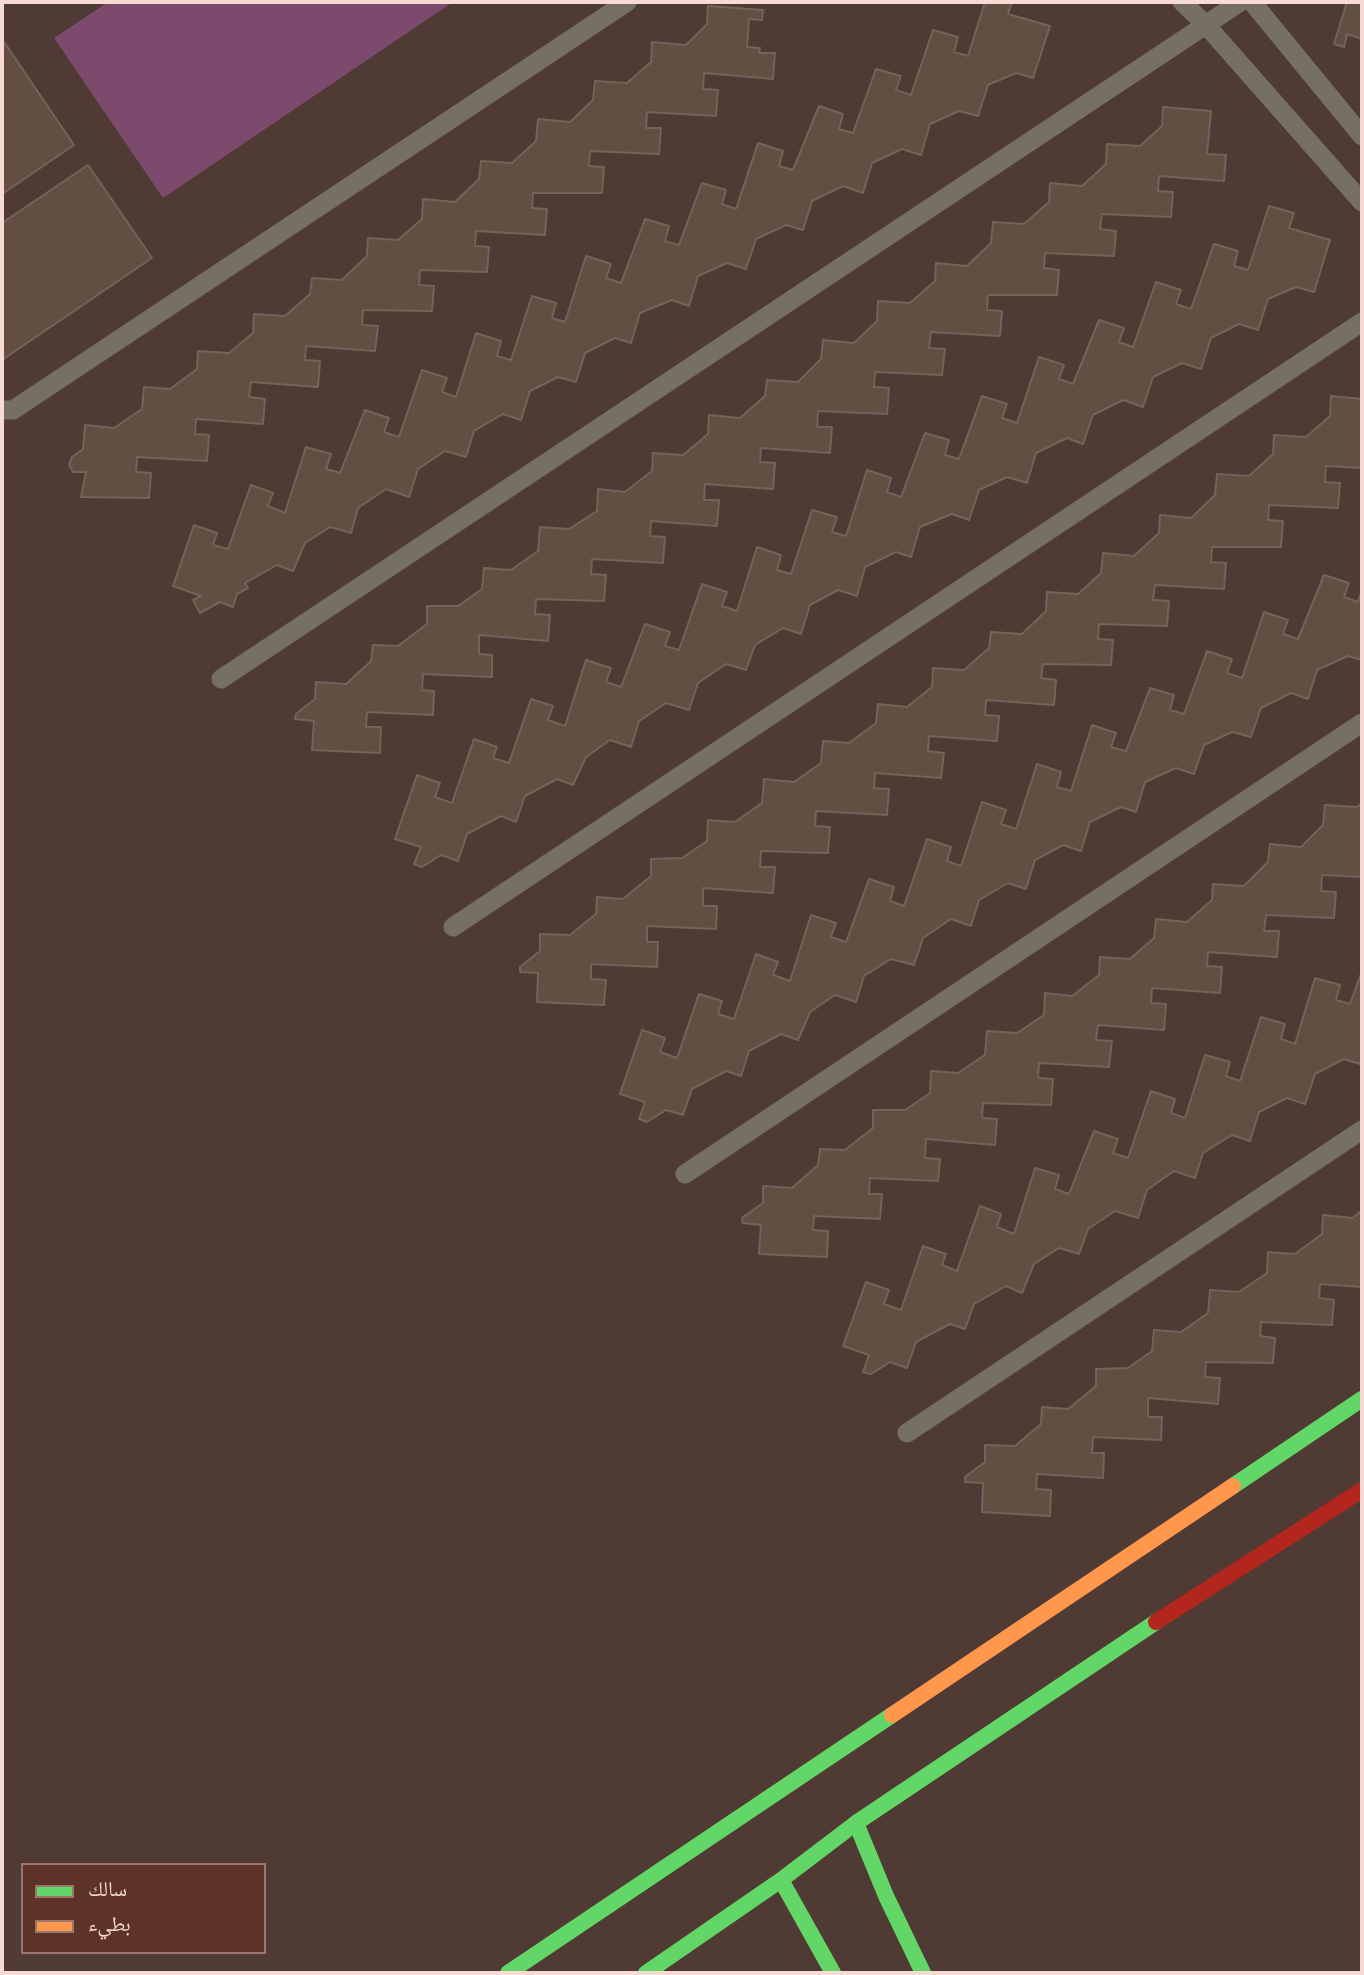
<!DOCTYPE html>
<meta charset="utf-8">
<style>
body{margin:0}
#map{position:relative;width:1364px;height:1975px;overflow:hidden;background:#503a34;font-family:Helvetica,"Noto Naskh Arabic",sans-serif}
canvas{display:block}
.frame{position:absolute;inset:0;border:4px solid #f6dad3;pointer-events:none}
.legend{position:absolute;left:21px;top:1863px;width:245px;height:91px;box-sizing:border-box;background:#5d3327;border:2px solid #9a766c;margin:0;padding:9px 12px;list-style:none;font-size:21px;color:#f6dad3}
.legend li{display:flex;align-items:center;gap:14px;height:35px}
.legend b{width:35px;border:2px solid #9a766c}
</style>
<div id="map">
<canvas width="1364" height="1975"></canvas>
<div class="frame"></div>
<ul class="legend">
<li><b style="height:9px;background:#63d668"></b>سالك</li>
<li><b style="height:9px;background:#ff974d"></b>بطيء</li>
</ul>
</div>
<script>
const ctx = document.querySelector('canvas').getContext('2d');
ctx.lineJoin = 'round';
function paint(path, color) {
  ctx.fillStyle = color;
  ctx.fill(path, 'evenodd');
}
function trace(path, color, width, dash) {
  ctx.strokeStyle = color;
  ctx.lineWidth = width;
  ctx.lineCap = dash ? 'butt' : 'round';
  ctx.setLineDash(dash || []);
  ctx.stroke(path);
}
paint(new Path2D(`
 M108,2h345l-290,196 -109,-160z`), '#7b4a6d');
const building = new Path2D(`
 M985,2h27l-4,12 42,12 -17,52 -17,-5 -28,12 -10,31 -19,-5 -29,13 -9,31 -19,-6 -30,14 -9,30 -20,-7 -31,15 -9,29 -17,-5 -30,14 -10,30 -19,-6 -29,13 -9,30 -17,-6 -32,13 -9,30 -16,-5 -30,15 -9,29 -18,-5 -28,14 -9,29 -18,-6 -29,17 -8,26 -21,-6 -27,18 -9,28 -23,-8 -28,19 -7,25 -21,-6 -25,16 -12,28 -16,-6 -32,18 3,5 -11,6 -4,13 -13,-5 -20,11 -7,-13 8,-4 -28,-10 21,-61 23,8 -4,12 15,4 23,-64 22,8 -5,13 17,7 21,-66 25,7 -5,15 14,4 25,-63 24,8 -5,14 15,5 23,-67 25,8 -5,14 14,5 20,-64 25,8 -4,15 14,4 21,-64 24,7 -4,15 13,4 21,-66 25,8 -5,14 15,5 24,-64 24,7 -4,15 14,4 23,-62 24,7 -4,14 14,5 22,-66 25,8 -4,15 14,4 26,-64 24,8 -4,15 14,4 23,-64 25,7 -5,14 15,5 22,-65 25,7 -4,15 14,4z
 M1347,2h15v37l-15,-5 -3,13 -10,-3z
 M708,6l55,4 -1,10 -13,-1 -2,28 13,1 -1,5h16l-2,26 -69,-6 -1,16 15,1 -2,26 -69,-4 -1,16h15l-2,26 -69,-3 -1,15 15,1 -2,26h-69l-1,15 15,1 -2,26 -69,-4 -1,15 14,1 -2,25 -67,-2 -1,15 15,1 -2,25 -69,-1 -1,15 16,1 -3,25 -69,-5 -1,14 15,1 -2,26 -67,-5 -2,15 16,2 -2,25 -67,-5 -1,15 14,1 -2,26 -70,-4 -1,15 15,1 -2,25 -68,-1 5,-25h-13l-4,-7 3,-8 11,-8 2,-24 29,3 28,-19 2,-22 26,2 27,-20 1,-18 31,2 24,-20 1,-19 31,2 25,-22 2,-16 30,2 25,-24 1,-18 30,2 24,-21 1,-20 32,3 24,-23 2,-18 31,2 24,-22 2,-22 32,3 23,-22 2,-19 32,2 24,-21 1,-20 34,3 21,-21z
 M2,39l72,106 -72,49z
 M1163,107l48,4 -4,43 19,1 -2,26 -65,-5 -1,15 15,1 -2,25 -69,-3 -2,15 16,2 -2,25 -69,-3 -1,15 15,2 -2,25h-69l-1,15 15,1 -2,25 -69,-4 -2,16 16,1 -3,26 -67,-3 -1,15 15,1 -2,26 -69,-3 -1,16h15l-2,26 -69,-5 -1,14 15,1 -2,26 -68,-5 -1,16h15l-2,26 -66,-5 -1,15 15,1 -2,26 -71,-4 -1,15 15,1 -2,26 -68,-2 -1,15 15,1 -2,26 -69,-6v19l13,1v22l-69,-3 -1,16 12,1 -1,24 -66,-3 -1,15h15l-1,26 -68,-3 2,-29 -19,-2 1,-5 19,-15 1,-17 30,2 25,-23 2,-16 25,1 29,-22v-18h31l24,-17 2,-21 27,2 27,-19 2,-24 29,2 28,-18 1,-22 27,3 27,-21 1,-18 30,2 25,-21 1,-19 31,3 25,-22 2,-16 31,2 23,-23 2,-19 31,3 23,-22 1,-20 32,2 25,-22 1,-18 31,3 24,-23 2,-21 31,2 25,-22 1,-19 32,3 24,-22 1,-20 33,2 22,-20z
 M88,165l64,93 -150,102v-137z
 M1269,206l25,7 -5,15 41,12 -16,52 -18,-5 -28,12 -10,31 -19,-6 -28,14 -10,31 -19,-6 -29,14 -10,30 -20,-7 -30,15 -10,29 -16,-6 -31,15 -9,30 -20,-6 -28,13 -10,30 -17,-6 -32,13 -9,30 -15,-5 -31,15 -8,29 -19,-6 -28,15 -9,29 -18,-6 -28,17 -9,25 -20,-6 -28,19 -9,27 -23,-7 -27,18 -8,26 -21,-7 -24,17 -13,28 -16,-6 -32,17 -9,26 -15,-6 -34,18 -9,27 -17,-6 -19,12 -8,-3 7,-17 -26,-8 22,-64 23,8 -5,14 17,6 22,-64 23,8 -4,11 16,5 22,-64 22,7 -5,14 17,6 21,-66 25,8 -5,14 15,5 24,-63 25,8 -5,14 14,4 23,-66 25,8 -5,14 15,5 20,-64 24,8 -4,15 14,4 21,-64 25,7 -5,15 14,4 21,-66 24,8 -4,14 14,5 24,-64 24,7 -4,15 14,4 23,-63 25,8 -5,14 15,5 22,-66 25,8 -5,14 14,5 26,-64 25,8 -5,14 14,5 23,-65 25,8 -5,14 15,5 23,-65 24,7 -4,15 14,4z
 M1331,396l31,3v69l-36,-2 -1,16 15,1 -2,25 -69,-3 -1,15 15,1 -2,26h-69l-1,15 15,1 -2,26 -69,-4 -2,15 16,1 -2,25 -68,-2 -1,15 15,1 -2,25 -68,-1 -2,14 15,2 -2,25 -68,-5 -1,15 14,1 -2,25 -68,-5 -1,15 16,2 -3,25 -66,-5 -1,15 15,1 -2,26 -71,-4 -1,15 15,1 -2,26 -67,-2 -1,16h15l-2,26 -70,-5v18h14l-1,23 -69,-3v16h11l-1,25 -66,-3v15l15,1 -2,25 -67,-3 1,-29 -18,-1v-5l20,-16v-17l30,1 26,-21 1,-17 26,2 28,-23v-17l31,-1 25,-17 1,-21 27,2 27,-19 2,-24 30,3 27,-19 2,-22 26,2 27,-20 2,-19 29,3 25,-20 1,-19 31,2 25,-22 2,-16 31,2 24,-23 1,-19 31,2 23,-21 2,-20 31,3 25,-23 1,-18 31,3 24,-23 2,-21 32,2 24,-22 1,-19 32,2 24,-21z
 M1324,575l25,8 -5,14 14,5 4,-12v70l-14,-4 -31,14 -9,29 -17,-6 -30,15 -10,29 -19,-5 -28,13 -10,29 -18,-6 -31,14 -9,30 -15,-5 -31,15 -9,29 -18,-6 -28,15 -9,29 -18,-6 -29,17 -8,26 -20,-7 -28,19 -9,27 -23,-6 -27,17 -8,26 -21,-7 -25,17 -12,28 -17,-6 -32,17 -8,25 -15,-5 -34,18 -9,26 -17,-5 -19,12 -8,-3 6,-17 -25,-8 22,-64 23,8 -5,14 17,6 22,-64 23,7 -4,13 16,5 22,-65 22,8 -5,13 17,6 21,-66 25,8 -5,14 15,5 23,-63 25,8 -4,14 14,5 23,-67 24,8 -4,14 14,5 21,-64 24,8 -5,14 15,5 21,-65 24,8 -4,15 14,4 21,-66 24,8 -5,14 15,4 24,-63 24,7 -4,15 14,4 23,-63 25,8 -5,14 15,5 22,-66 24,8 -5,14 15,5z
 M1362,803v74l-40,-2 -1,16 15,1 -2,26 -68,-3 -2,16h15l-2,26 -69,-5 -1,14 15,1 -2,26 -68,-5 -1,15 15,1 -2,26 -66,-5 -2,15 16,1 -3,26 -70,-4 -1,15 15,1 -2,26 -68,-2 -1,15 15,1 -2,26 -69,-6 -1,19 15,1 -2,22 -68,-3 -1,16h13l-2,25 -66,-3 -1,14 15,1 -1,26 -68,-3 2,-29 -18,-2 -1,-5 21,-15v-17l29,2 26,-23 2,-16 25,1 28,-22v-18h32l25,-17 1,-22 27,2 27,-18 2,-24 30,2 27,-18 1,-22 27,3 27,-21 1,-18 30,2 24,-21 2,-19 31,3 25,-22 1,-16 31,2 24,-24 2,-18 31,3 22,-22 2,-20 32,2z
 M1362,971v86l-2,7 -16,-5 -29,15 -10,30 -18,-6 -28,14 -9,29 -18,-6 -29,18 -8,25 -21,-7 -27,19 -9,28 -23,-7 -27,18 -9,25 -20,-6 -25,16 -12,29 -16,-7 -32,18 -9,25 -15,-5 -34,18 -9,26 -17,-6 -19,12 -8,-2 6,-17 -26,-9 23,-64 23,8 -5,14 17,6 22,-64 23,8 -4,11 15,6 23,-65 21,8 -4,13 17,7 21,-66 24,7 -4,14 14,5 25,-63 24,8 -5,14 15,5 23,-67 24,8 -4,14 14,5 20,-63 25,7 -4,14 14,5 21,-64 24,7 -4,15 14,5 20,-66 25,7 -4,15 14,4z
 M1362,1210v77l-42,-3 -1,14 15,2 -2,25 -71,-3 -1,14 15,2 -2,25 -67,-1 -1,15 15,1 -2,26 -70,-6v19h14l-1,23 -68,-3 -1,16h12l-1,25 -66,-4 -1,15 15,1 -1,26 -68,-4 1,-29 -18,-1v-5l20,-15v-17l30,1 26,-22 1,-17 26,2 28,-23v-17l32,-1 24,-17 2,-21 27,2 27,-19 2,-23 29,2 28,-19 1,-21 27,2 27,-20 1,-19 30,3z`);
paint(building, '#634e42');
trace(building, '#75625a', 2);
trace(new Path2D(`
 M1182,2l24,23 156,177
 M1252,2l110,134
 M2,410h11l614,-408
 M221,679l1019,-677
 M453,927l909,-605
 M685,1174l677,-451
 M907,1433l455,-303`), '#767064', 19);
trace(new Path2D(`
 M1233,1486l129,-87
 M856,1823l30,73 37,77
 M781,1880l52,93
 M508,1973l384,-258
 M646,1973l135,-93 75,-57 300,-201`), '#63d668', 16);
trace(new Path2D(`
 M892,1715l341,-229`), '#ff974d', 16);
trace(new Path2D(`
 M1156,1622l206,-132`), '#b3261e', 16);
</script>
